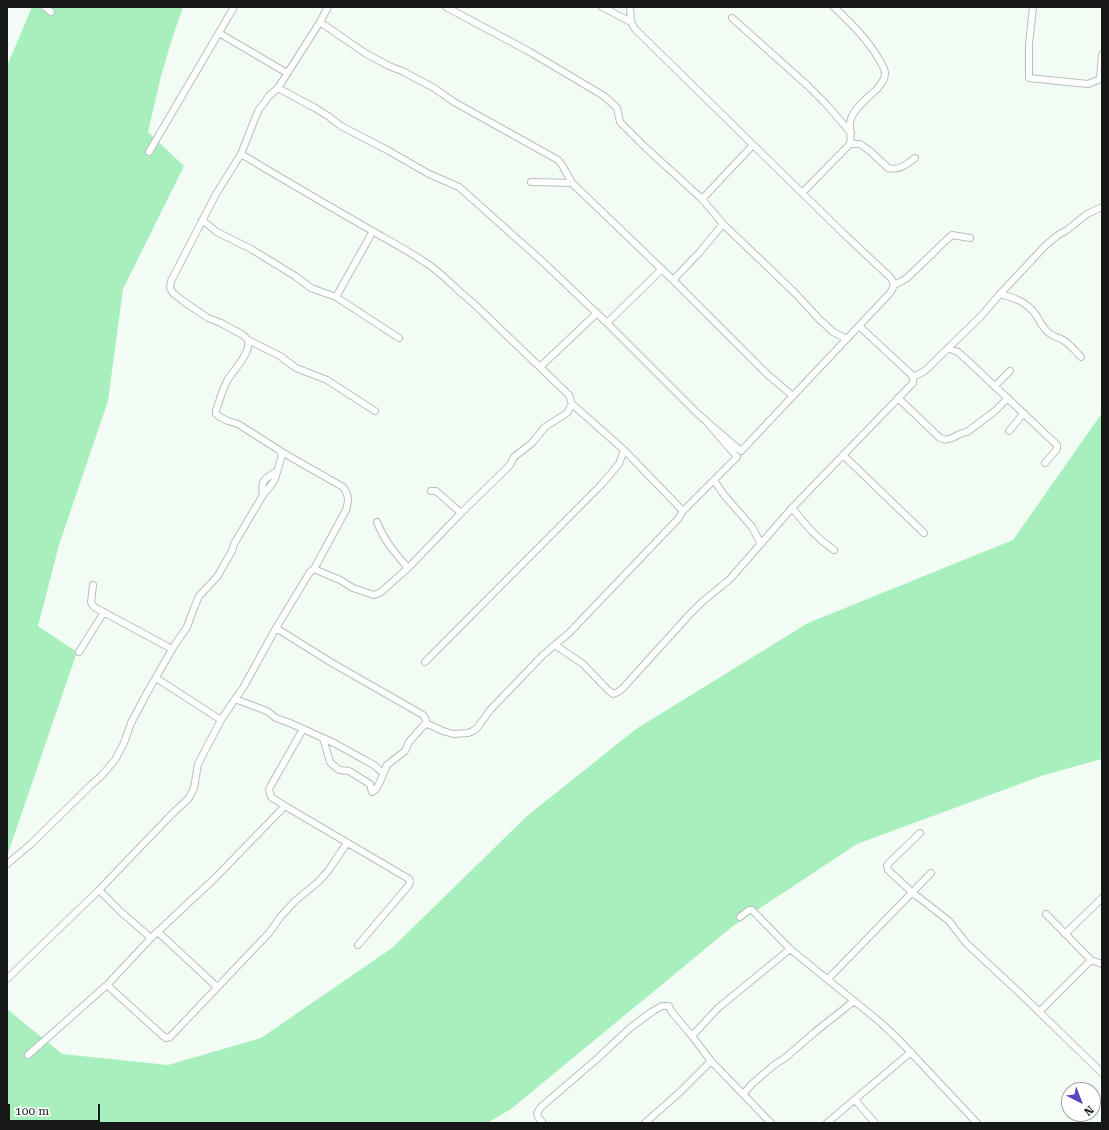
<!DOCTYPE html>
<style>
body{margin:0}
#map{position:relative;width:1109px;height:1130px;overflow:hidden;background:#f2fbf4;font-family:"Roboto Serif",serif}
canvas{display:block}
.frame{position:absolute;inset:0;border:8px solid #151816;pointer-events:none}
.north{position:absolute;left:1061px;top:1082px;width:40px;height:40px;box-sizing:border-box;background:#fff;border:1px solid #a1a3a2;border-radius:50%;rotate:138deg;font-size:11px;font-weight:700;line-height:16px;text-align:center;color:#151816}
.north::after{content:'';display:block;margin:auto;width:14px;height:18px;background:#5945be;clip-path:polygon(50% 0,100% 100%,50% 72%,0 100%)}
.scale{position:absolute;left:8px;top:1104px;width:92px;height:18px;box-sizing:border-box;border:2px solid #151816;border-top:0;padding-left:5px;font-size:12px;line-height:14px;white-space:nowrap;color:#151816;-webkit-text-stroke:3px #fff;paint-order:stroke}
</style>
<div id="map">
<canvas width="1109" height="1130"></canvas>
<div class="frame"></div>
<div class="north">N</div>
<div class="scale">100 m</div>
</div>
<script>
const ctx = document.querySelector('canvas').getContext('2d');
ctx.lineJoin = 'round';
function paint(path, color) {
  ctx.fillStyle = color;
  ctx.fill(path, 'evenodd');
}
function trace(path, color, width, dash) {
  ctx.strokeStyle = color;
  ctx.lineWidth = width;
  ctx.lineCap = dash ? 'butt' : 'round';
  ctx.setLineDash(dash || []);
  ctx.stroke(path);
}
paint(new Path2D(`
 M32,7h151l-12,35 -10,34 -13,56 36,34 -61,123 -15,112 -49,144 -21,81 39,26 -70,204v-790z
 M1102,413v346l-58,16 -187,69 -124,82 -222,183 -24,14h-480v-114l55,45 106,11 93,-27 131,-90 135,-132 109,-87 172,-106 205,-83z`), '#a7f0be');
const minor = new Path2D(`
 M45,7l6,5
 M328,7l-8,15 -42,66 -9,8 -11,15 -17,43 -25,40 -45,87 -1,7 3,5 10,8 25,17 13,5 22,12 5,5 32,16 16,12 31,12 48,31
 M446,7l84,45 74,44 13,12 3,14 25,25 57,52 21,25 72,69 23,25 15,14 14,7
 M602,7l29,15
 M1033,7l-4,37v34l59,6 12,-5h2
 M732,18l75,67 19,19 25,29
 M320,22l45,31 24,13 13,5 32,17 20,14 104,58 4,5 10,18 101,97 95,95 25,21
 M219,33l68,40
 M1100,79l2,-24
 M278,88l37,20 13,8 13,10 48,25 40,23 30,13 84,75 64,61 90,90 9,8
 M850,144h10l10,7 18,17c11,3 19,-4 27,-10
 M149,152l85,-145
 M241,154c40,24 81,48 121,71 20,12 42,23 61,36 19,11 32,28 49,41l97,93 3,9 52,46 59,61
 M531,182l41,1
 M802,193l48,-49c2,-9 -2,-17 1,-25 3,-11 18,-22 26,-30 4,-5 8,-9 8,-16 0,-4 -3,-8 -5,-12 -12,-21 -28,-37 -46,-54
 M702,199l51,-54
 M202,220l15,12 34,17 44,27 16,12 25,9 63,41
 M673,280l26,-27 24,-29
 M894,285l8,-4 5,-3 28,-27 7,-7 10,-9 18,3
 M1000,294c15,4 27,8 36,21 4,6 7,14 13,18 4,4 9,4 14,7 7,4 12,11 18,17
 M336,297l37,-66
 M607,323l55,-54
 M859,326l55,51
 M948,348l10,4 9,8 90,85v4l-12,14
 M540,367l57,-54
 M995,386l15,-15
 M898,398l42,40c10,5 17,-5 27,-6l28,-21 13,-13
 M1009,431l15,-18
 M280,451l63,36c6,9 6,13 3,23l-32,59
 M843,455l81,78
 M714,480l10,15 28,32 9,17
 M431,491h5l25,22
 M263,495c-3,-14 2,-17 13,-23
 M792,508c14,17 24,30 42,42
 M377,522c7,19 19,32 31,46
 M93,585l-2,17 3,5 78,42
 M276,628l56,35 91,52 2,3 2,6
 M555,645l28,19 25,26 5,4 5,-2 5,-4 66,-73 13,-13 28,-23 62,-71 121,-125v-4l2,-3 8,-4 6,-5 53,-52 18,-21 45,-48 13,-11 9,-5 20,-16 15,-7
 M79,652l25,-40
 M425,662l176,-177 18,-21 5,-14
 M235,699l8,-11 33,-60 34,-56 4,-3 26,11 13,8 21,7 7,-3 27,-24 53,-55 49,-48 4,-8 18,-14 13,-16 22,-14 5,-9
 M221,720l14,-21 32,12 9,7 14,5 44,20 27,15 13,7 9,8
 M303,729l-34,60 2,8 14,9 -70,72 -64,60 -44,47 56,51 3,2 4,-1 99,-104 12,-17 14,-15 23,-19 10,-11 19,-28
 M323,738l7,24 9,8 10,1 21,13 2,8 4,-3 3,-5 8,-19 18,-14 4,-9 14,-16 4,-2 3,1 13,6 10,3 15,-1 5,-2 4,-3 14,-19 52,-54 26,-22 109,-114 5,-8 54,-54 -31,-36 35,30 149,-158c4,-5 5,-9 1,-15l-47,-44 -209,-205 -4,-7 -1,-15
 M285,806l124,73 1,3 -1,3 -51,60
 M920,833l-31,30 -2,3 1,4 25,23 36,28 17,22 59,55 77,75
 M7,864l24,-20 60,-59 11,-10 13,-15 9,-17 7,-20 17,-32 26,-45 13,-19 7,-19 5,-12 18,-19 15,-26 2,-7 29,-49 9,-11 3,-5 7,-24 -3,-5 -41,-26 -10,-3 -8,-4 -4,-3v-3c3,-10 6,-20 11,-30 6,-11 24,-27 21,-41
 M99,890l22,22 30,26
 M1046,914l45,46 11,4
 M740,917l9,-7h3l38,39 90,73 20,19 77,82
 M158,932l59,55
 M1065,934l37,-36
 M7,979l92,-89 73,-76 17,-16 5,-10 4,-24 23,-44 -65,-42
 M828,979l103,-106
 M1039,1012l52,-52
 M692,1036l26,-28 72,-59
 M28,1055l79,-70
 M743,1094l10,-11 21,-18 11,-7 30,-26 39,-31
 M855,1100l20,23
 M543,1123l-5,-6 -1,-4 4,-6 57,-49 32,-30 23,-17 9,-5h7l2,5 21,25 19,25 60,62
 M645,1123l35,-31 31,-31
 M827,1123l84,-71`);
trace(minor, '#b8c0ba', 8);
trace(minor, '#fff', 6);
</script>
